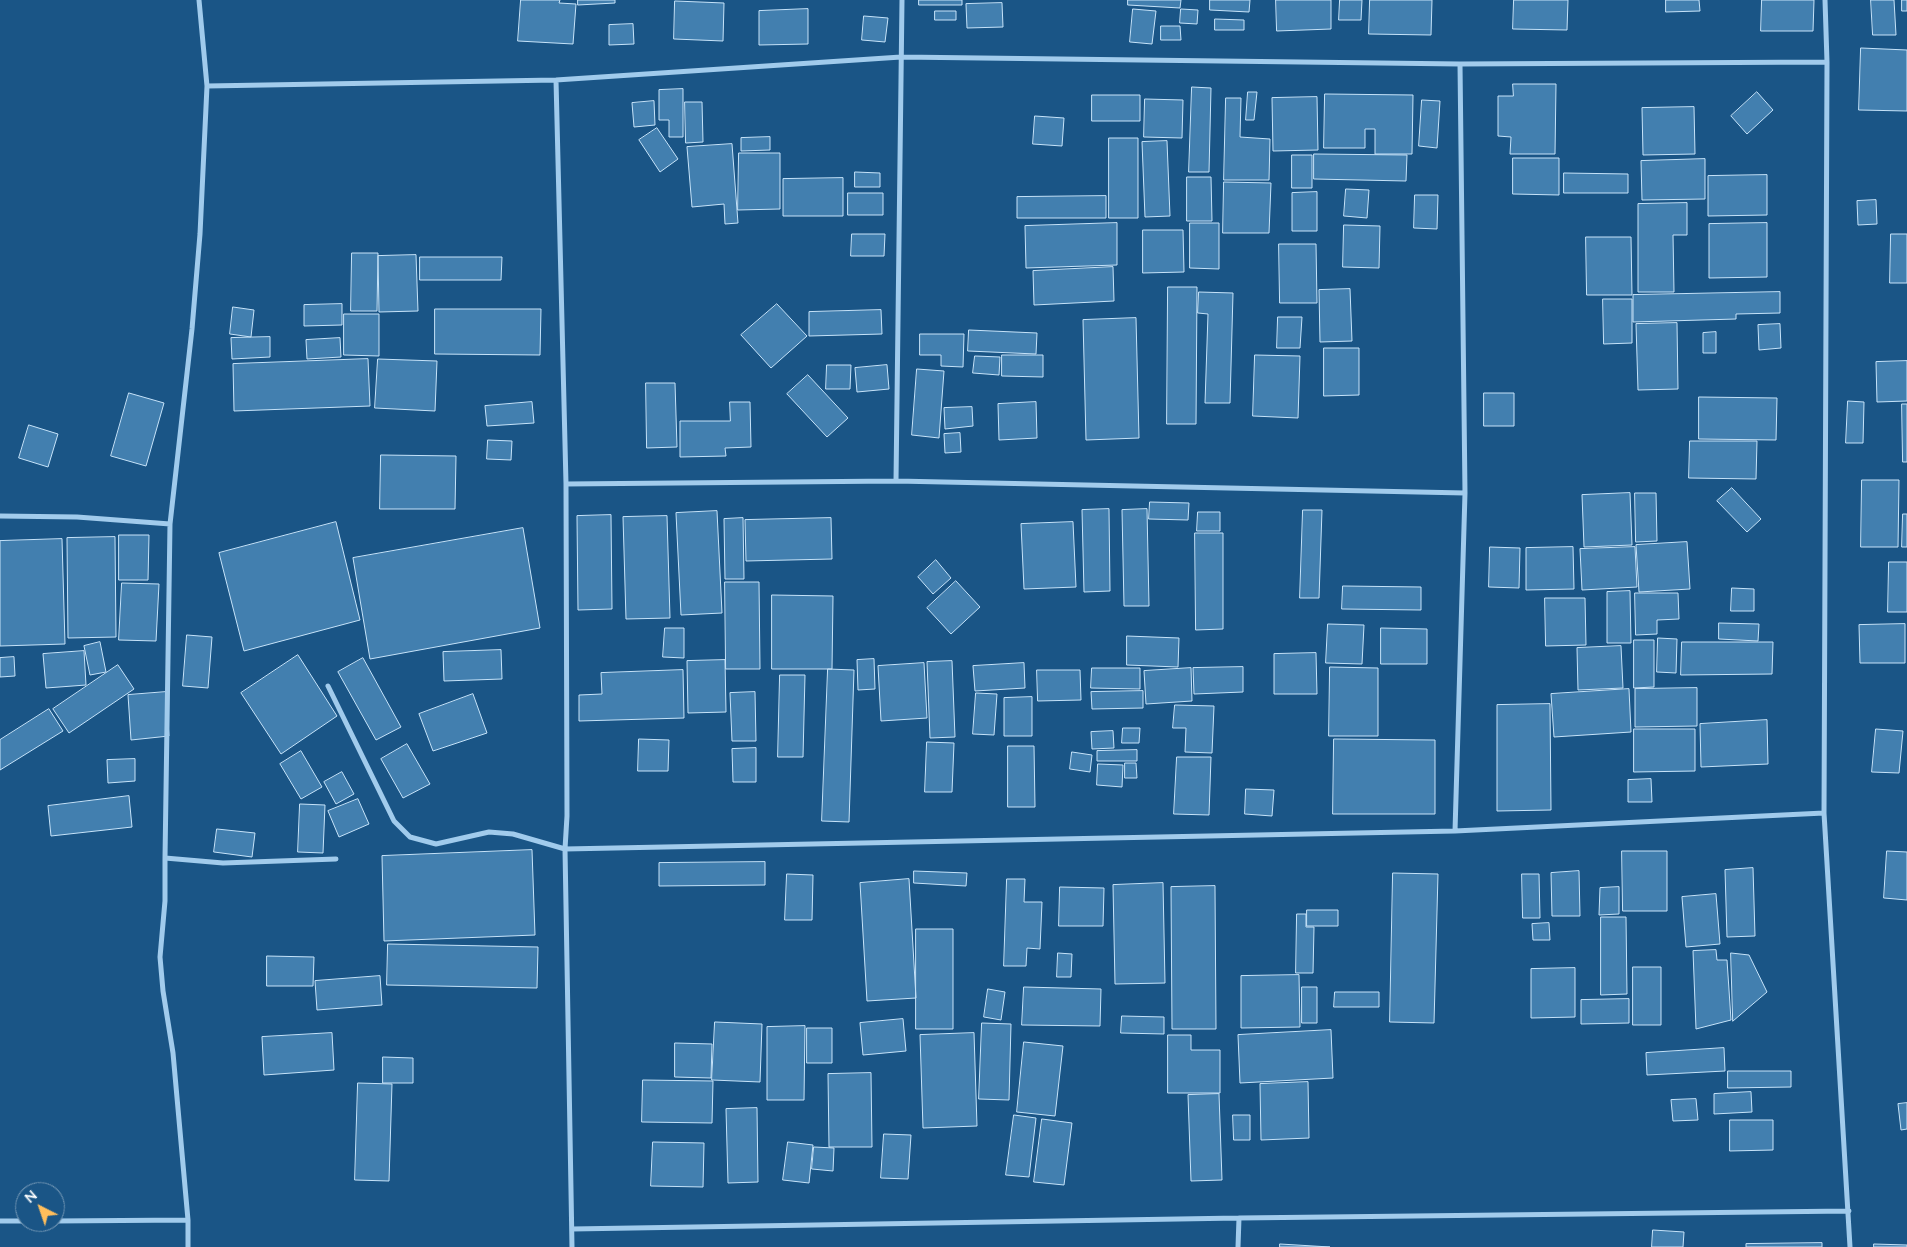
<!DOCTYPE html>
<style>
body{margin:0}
#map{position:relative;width:1907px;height:1247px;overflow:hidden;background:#1a5586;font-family:Lato,sans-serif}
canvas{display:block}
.north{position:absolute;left:15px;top:1182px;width:50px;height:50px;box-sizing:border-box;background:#1a5586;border:1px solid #7699b6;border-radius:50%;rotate:319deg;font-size:14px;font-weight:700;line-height:20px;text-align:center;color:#fff}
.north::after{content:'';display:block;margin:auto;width:18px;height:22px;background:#ffbe5c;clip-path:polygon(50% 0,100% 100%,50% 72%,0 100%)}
</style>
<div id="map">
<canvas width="1907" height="1247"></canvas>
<div class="north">N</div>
</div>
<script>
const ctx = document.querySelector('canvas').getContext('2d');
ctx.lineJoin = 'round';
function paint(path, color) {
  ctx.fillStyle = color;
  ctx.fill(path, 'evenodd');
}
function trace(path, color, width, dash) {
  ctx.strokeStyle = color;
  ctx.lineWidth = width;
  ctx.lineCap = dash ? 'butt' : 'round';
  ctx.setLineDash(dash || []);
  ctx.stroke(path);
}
const building = new Path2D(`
 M521,0h39l-1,3 17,1 -3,40 -55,-3z
 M578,0h37v3l-37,2z
 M919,0h43v5h-43z
 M1128,0h53l-1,8 -52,-3z
 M1210,0h40l-1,12 -39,-2z
 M1276,0h55v29l-54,2z
 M1340,0h22l-1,20h-22z
 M1370,0h62l-1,35 -62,-1z
 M1514,0h54l-1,30 -54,-1z
 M1666,0h33l1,11 -34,1z
 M1762,0h52l-1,31h-52z
 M1871,0h23l2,35h-23z
 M1902,0h5v11h-5z
 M675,1l49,2 -1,38 -49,-2z
 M1002,3l1,24 -36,1 -1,-24z
 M808,9v35l-49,1v-34z
 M1133,9l23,2 -4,33 -22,-2z
 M1181,9l17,1 -1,14 -17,-1z
 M935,11h21v9h-21z
 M864,16l24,2 -3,24 -23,-2z
 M1215,19l29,1v10h-29z
 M633,24l1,20 -25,1v-20z
 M1161,26h19l1,14h-20z
 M1861,48l46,2v61l-48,-1z
 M1513,84h43l-1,70h-45l1,-17 -13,-1v-40h15z
 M1192,87l19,1 -2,84h-20z
 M683,89v48h-14v-17h-10v-30z
 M1248,92h9l-3,28h-8z
 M1757,92l16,18 -26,24 -16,-18z
 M1325,94l88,1 -1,59h-37v-25h-10v19h-41z
 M1092,95h48v26h-48z
 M1317,97l1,53 -45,1 -1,-53z
 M1226,98h15l-1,39 30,2 -1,41h-45z
 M1145,99l38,1 -1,38 -38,-1z
 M1422,100l18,1 -3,47 -18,-2z
 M654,101l1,24 -21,2 -2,-24z
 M685,102h17l1,40 -17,1z
 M1694,107l1,47 -52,1 -1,-47z
 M1035,116l29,2 -2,28 -29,-2z
 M657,128l21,31 -18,13 -21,-32z
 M770,137v13l-29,1v-13z
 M1109,138h29v80h-29z
 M1167,141l3,75 -25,1 -3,-75z
 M732,144l6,79 -13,1 -1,-20 -32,3 -5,-60z
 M739,153h41v56l-42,1z
 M1314,154l93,1 -1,26 -92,-2z
 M1292,155h20v33h-20z
 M1513,158h46v37l-46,-1z
 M1705,159v40l-63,1 -1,-39z
 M855,172l25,1v14h-25z
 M1564,173l64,1v19h-64z
 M1767,175v40l-59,1v-40z
 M1187,177h24l1,44h-25z
 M843,178v38h-60v-37z
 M1224,182l47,1 -2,50h-46z
 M1346,189l23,1 -2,28 -23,-2z
 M1317,192v39h-25v-38z
 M848,193h35v22h-35z
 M1415,195h23l-1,34 -23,-1z
 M1106,196v22h-89v-21z
 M1876,200l1,24 -19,1 -1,-24z
 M1687,203v32h-14l1,57h-36v-88z
 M1117,223v42l-91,3 -1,-42z
 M1190,223h29v46l-29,-1z
 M1767,223v54l-58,1v-54z
 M1344,225l36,1 -1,42 -36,-1z
 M1143,230h40l1,42 -41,1z
 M852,234h33l-1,22h-33z
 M1891,234h16v49h-17z
 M1586,237h45l1,58h-45z
 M1279,244h37l1,59h-37z
 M352,253h26l-1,58h-26z
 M416,255l2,56 -39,1 -1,-56z
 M420,257h82l-1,23h-81z
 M1113,267l1,34 -80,4 -1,-34z
 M1168,287h29l-1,137h-29z
 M1350,289l2,52 -32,1 -1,-52z
 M1199,292l34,1 -3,110h-25l3,-89 -10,-1z
 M1780,292v21l-44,1v5l-103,3v-27z
 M1603,299h29v44l-28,1z
 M342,304v21l-38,1v-21z
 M777,304l30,32 -36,32 -30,-33z
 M233,307l21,3 -3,27 -21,-3z
 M435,309h106l-1,46 -105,-1z
 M881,310l1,24 -73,2v-24z
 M344,314h35v42l-35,-1z
 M1278,317h24l-2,31h-23z
 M1136,318l3,120 -53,2 -3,-120z
 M1677,323l1,66 -40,1 -2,-66z
 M1780,324l1,24 -22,2 -1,-25z
 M969,330l68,3 -1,21 -68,-3z
 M1716,332v21h-13v-20z
 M920,334h44l-1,33 -22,-1v-11h-21z
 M270,337v20l-38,2 -1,-21z
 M340,338l1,19 -34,2 -1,-19z
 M1324,348h35v47l-35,1z
 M1002,355h41v22l-41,-1z
 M1255,355l45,1 -2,62 -45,-2z
 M975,356l25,1 -1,18 -26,-2z
 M368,359l2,47 -136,5 -1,-47z
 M378,359l59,2 -2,50 -60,-3z
 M1907,361v40l-30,1 -1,-40z
 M827,365h24l-1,24h-24z
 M887,365l2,24 -32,3 -2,-24z
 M917,369l27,2 -5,67 -27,-3z
 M808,375l40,43 -21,19 -40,-43z
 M646,383h29l2,64 -30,1z
 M129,393l35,10 -18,63 -35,-10z
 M1484,393h30v33h-30z
 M1699,397l78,1 -1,42 -77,-1z
 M1848,401l16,1 -1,41h-17z
 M532,402l2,21 -47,3 -2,-20z
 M730,402h20l1,45 -26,1 1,8 -46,1v-36h50z
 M1036,402l1,36 -38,2 -1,-36z
 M1902,404h5v58h-4z
 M972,407l1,19 -28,3 -1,-21z
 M29,425l29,9 -10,33 -29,-9z
 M960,433l1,19 -16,1 -1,-19z
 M488,440l24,1 -1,19 -24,-1z
 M1690,441h67l-1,38 -67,-1z
 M381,455l75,1 -1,53h-75z
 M1862,480h37l-1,67h-37z
 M1732,488l29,31 -14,13 -30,-31z
 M1630,493l2,52 -48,2 -2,-52z
 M1635,493h21l1,48 -21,1z
 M1150,502l39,1 -1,17 -39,-1z
 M1109,509l1,82 -26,1 -2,-82z
 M1147,509l2,97h-25l-2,-96z
 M1303,510h19l-3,88h-19z
 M717,511l5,102 -41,2 -5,-102z
 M1198,512h22v19h-23z
 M1903,514h4v33h-5z
 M611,515l1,94 -34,1 -1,-94z
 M667,516l3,102 -44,1 -3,-102z
 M743,518l1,61h-19l-1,-60z
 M831,518l1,41 -86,2 -1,-41z
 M336,522l24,98 -116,31 -25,-98z
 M1073,522l3,65 -52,2 -3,-65z
 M523,528l17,100 -170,31 -17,-101z
 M1195,533h28v96l-27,1z
 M119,535h30l-1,45h-29z
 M115,537l1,100 -48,1 -1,-100z
 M62,539l3,105 -65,2v-105z
 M1687,542l3,47 -51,3 -3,-47z
 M1490,547l30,1 -1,40 -30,-1z
 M1573,547l1,42 -48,1v-42z
 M1635,547l2,40 -55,3 -2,-41z
 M936,560l15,18 -18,16 -15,-17z
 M1889,562h18v50h-19z
 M956,581l24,26 -29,27 -24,-26z
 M725,582h34l1,87h-34z
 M122,583l37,1 -3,57 -37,-1z
 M1343,586l78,1v23l-79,-1z
 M1732,588l22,1v22h-23z
 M1630,591l1,52h-24v-51z
 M1635,593h43l1,26 -22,1v14l-21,1z
 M772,595l61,1 -1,73h-60z
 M1545,598h40l1,47 -40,1z
 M1719,623l40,1 -1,17 -39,-2z
 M1328,624l36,1 -2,39 -36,-1z
 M1905,624v39h-45l-1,-38z
 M665,628h19v30l-21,-1z
 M1381,628l46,1v35h-46z
 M187,635l25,2 -4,51 -25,-2z
 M1127,636l52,2 -1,29 -51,-2z
 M1658,638l19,1 -1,34 -19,-1z
 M1634,640h20v47l-20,1z
 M100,642l6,30 -16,3 -6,-29z
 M1682,642h91l-1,32 -91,1z
 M1621,646l2,42 -45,2 -1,-42z
 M501,650l1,29 -58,2 -1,-29z
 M84,651l2,34 -40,3 -3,-34z
 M1316,653l1,41h-43v-40z
 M298,655l39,61 -56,38 -40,-61z
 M14,657l1,19 -15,1v-19z
 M363,658l38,69 -25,13 -38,-68z
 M874,659l1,30 -17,1 -1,-30z
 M725,660l1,52 -38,1 -1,-52z
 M952,661l3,76 -25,1 -3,-76z
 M924,663l3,55 -46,3 -3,-55z
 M1024,663l1,25 -50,3 -2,-25z
 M118,665l16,24 -65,44 -16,-24z
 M1243,667v25l-49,2 -1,-26z
 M1330,667l48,1v68h-49z
 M1092,668h48v21l-49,-1z
 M1191,668l1,33 -46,3 -2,-33z
 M828,669l26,1 -5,152 -27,-1z
 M683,670l1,48 -105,3v-26l23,-1 -1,-21z
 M1037,670h43l1,30 -43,1z
 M780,675h25l-2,82h-25z
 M1697,688v38l-62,1v-38z
 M1629,689l2,43 -77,5 -3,-43z
 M1143,691v17l-51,1 -1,-17z
 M166,692l3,44 -38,4 -3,-45z
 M755,692l1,49h-24l-2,-48z
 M976,693l21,1 -3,41 -21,-1z
 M473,694l14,39 -54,18 -14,-37z
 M1032,697v39h-28v-38z
 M1550,704l1,106 -54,1v-106z
 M1175,705l39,1 -2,47 -27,-1 1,-24h-13z
 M49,709l14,22 -63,39v-30z
 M1767,720l1,44 -67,3 -1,-43z
 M1123,728h17l-1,15h-17z
 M1634,729h61v42l-61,1z
 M1876,729l27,2 -4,42 -27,-1z
 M1113,731l1,17 -22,1 -1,-17z
 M639,739l30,1 -1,31h-30z
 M1334,739l101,1v74h-102z
 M927,742l27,1 -2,49h-27z
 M407,744l23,40 -27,14 -22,-39z
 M1008,746h26l1,61h-27z
 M756,748v34h-23l-1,-33z
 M1137,750v11h-40v-10z
 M301,751l21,36 -21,12 -21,-35z
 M1072,752l20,3 -2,17 -20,-3z
 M1177,757h34l-2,58 -35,-1z
 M135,759v22l-27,2 -1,-23z
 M1125,763h11l1,15h-12z
 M1098,764l25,1 -1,22 -25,-2z
 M342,772l12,22 -18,10 -12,-22z
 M1651,779l1,23h-24v-22z
 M1246,789l28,1 -2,26 -27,-2z
 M129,796l3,31 -81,9 -3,-30z
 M358,799l11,25 -30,13 -11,-26z
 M300,804l25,1 -2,48 -25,-1z
 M217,829l38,4 -3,24 -38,-5z
 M532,850l3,85 -151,6 -2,-85z
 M1622,851h45v60h-44z
 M1887,851l20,1v48l-23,-2z
 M765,862v23l-106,1v-23z
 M1753,868l2,68 -28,1 -2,-67z
 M914,871l53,2 -1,13 -52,-3z
 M1579,871l1,45h-28l-1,-43z
 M1393,873l45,1 -4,149 -44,-1z
 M787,874l26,1 -1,45h-27z
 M1522,874h17l1,44h-17z
 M909,879l7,119 -49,3 -7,-118z
 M1007,879h18l-1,23h18l-2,47 -13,-1 -1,18h-22z
 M1163,883l2,100 -50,1 -2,-99z
 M1215,886l1,143h-44l-1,-142z
 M1060,887l44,1 -1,38h-44z
 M1619,887v27l-20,1 1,-27z
 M1716,894l4,50 -34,3 -4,-50z
 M1307,910h31v16h-31z
 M1297,914h9v13h8l-1,46h-17z
 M1601,917h25l1,77 -26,1z
 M1549,923l1,17h-17l-1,-16z
 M916,929h37v100h-37z
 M388,944l150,3 -1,41 -150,-3z
 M1716,950l1,10h10l4,60 -35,9 -3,-78z
 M1058,953l14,1 -1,23h-14z
 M1731,953l18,2 18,37 -34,29z
 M267,956l47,1 -1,29h-46z
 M1633,967h28v58h-28z
 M1575,968v49l-44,1v-49z
 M1299,975l1,52 -59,1v-52z
 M380,976l2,29 -65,5 -2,-29z
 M1024,987l77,2 -1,37 -78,-1z
 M1302,987h15v36h-15z
 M988,989l17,3 -4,28 -17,-3z
 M1335,992h44v15h-45z
 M1629,999v24l-48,1v-24z
 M1122,1016l42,1v17l-43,-1z
 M903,1019l3,32 -43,4 -3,-32z
 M715,1022l47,2 -2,58 -48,-2z
 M982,1023l29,1 -2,76 -30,-1z
 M805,1026l-1,74h-37v-73z
 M807,1028h25v35h-25z
 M1331,1030l2,48 -93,5 -2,-48z
 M332,1033l2,37 -70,5 -2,-38z
 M974,1033l3,93 -54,2 -3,-93z
 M1168,1035h23v15h29v43h-52z
 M1024,1042l39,4 -8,70 -38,-4z
 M675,1043l37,1 -1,34 -36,-1z
 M1724,1048l1,23 -78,4 -1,-22z
 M383,1057l30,1v25h-30z
 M1728,1071h63v16l-63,1z
 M871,1073l1,74h-43l-1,-73z
 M643,1080l70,1 -1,42 -70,-1z
 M1308,1082l1,56 -48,2 -1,-56z
 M358,1083l34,1 -3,97 -34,-1z
 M1751,1092l1,20 -38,2v-20z
 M1219,1094l3,86 -31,1 -3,-86z
 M1696,1099l2,21 -25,1 -2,-21z
 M1907,1103v26l-6,1 -3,-26z
 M757,1108l1,74 -30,1 -2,-74z
 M1014,1115l22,3 -7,59 -23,-2z
 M1233,1115h17v25h-16z
 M1042,1119l30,4 -8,62 -30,-3z
 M1730,1120h43v30l-43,1z
 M884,1134l27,1 -3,44 -27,-1z
 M653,1142l51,1 -1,44 -52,-1z
 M788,1142l25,3 -4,38 -26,-3z
 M814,1147l20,1 -1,23 -21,-2z
 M1653,1230l31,2 -1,15h-31z
 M1822,1243v4h-76v-3z
 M1280,1244l50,3h-50z
 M1874,1244l33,1v2h-33z`);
paint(building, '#427faf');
trace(building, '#c6e3f9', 1);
trace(new Path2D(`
 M1825,0l2,62 -3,751 26,434
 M556,80l10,404 1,332 -2,33 7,398
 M207,86l349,-6 345,-23 559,7 367,-2
 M896,481l6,-481
 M566,484l330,-3 569,12
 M0,516l77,1 93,7
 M328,686l66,135 16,16 26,7 53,-12 24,2 52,15 890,-18 369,-18
 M1455,831l10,-338 -5,-429
 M165,858l58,5 113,-4
 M0,1221h25
 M55,1221l133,-1
 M572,1229l667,-11 610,-7
 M188,1247v-27l-15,-167 -10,-62 -3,-34 5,-56v-43l5,-334 22,-195 8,-95 7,-148 -8,-86
 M1238,1247l1,-29`), '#a1cbec', 5);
</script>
